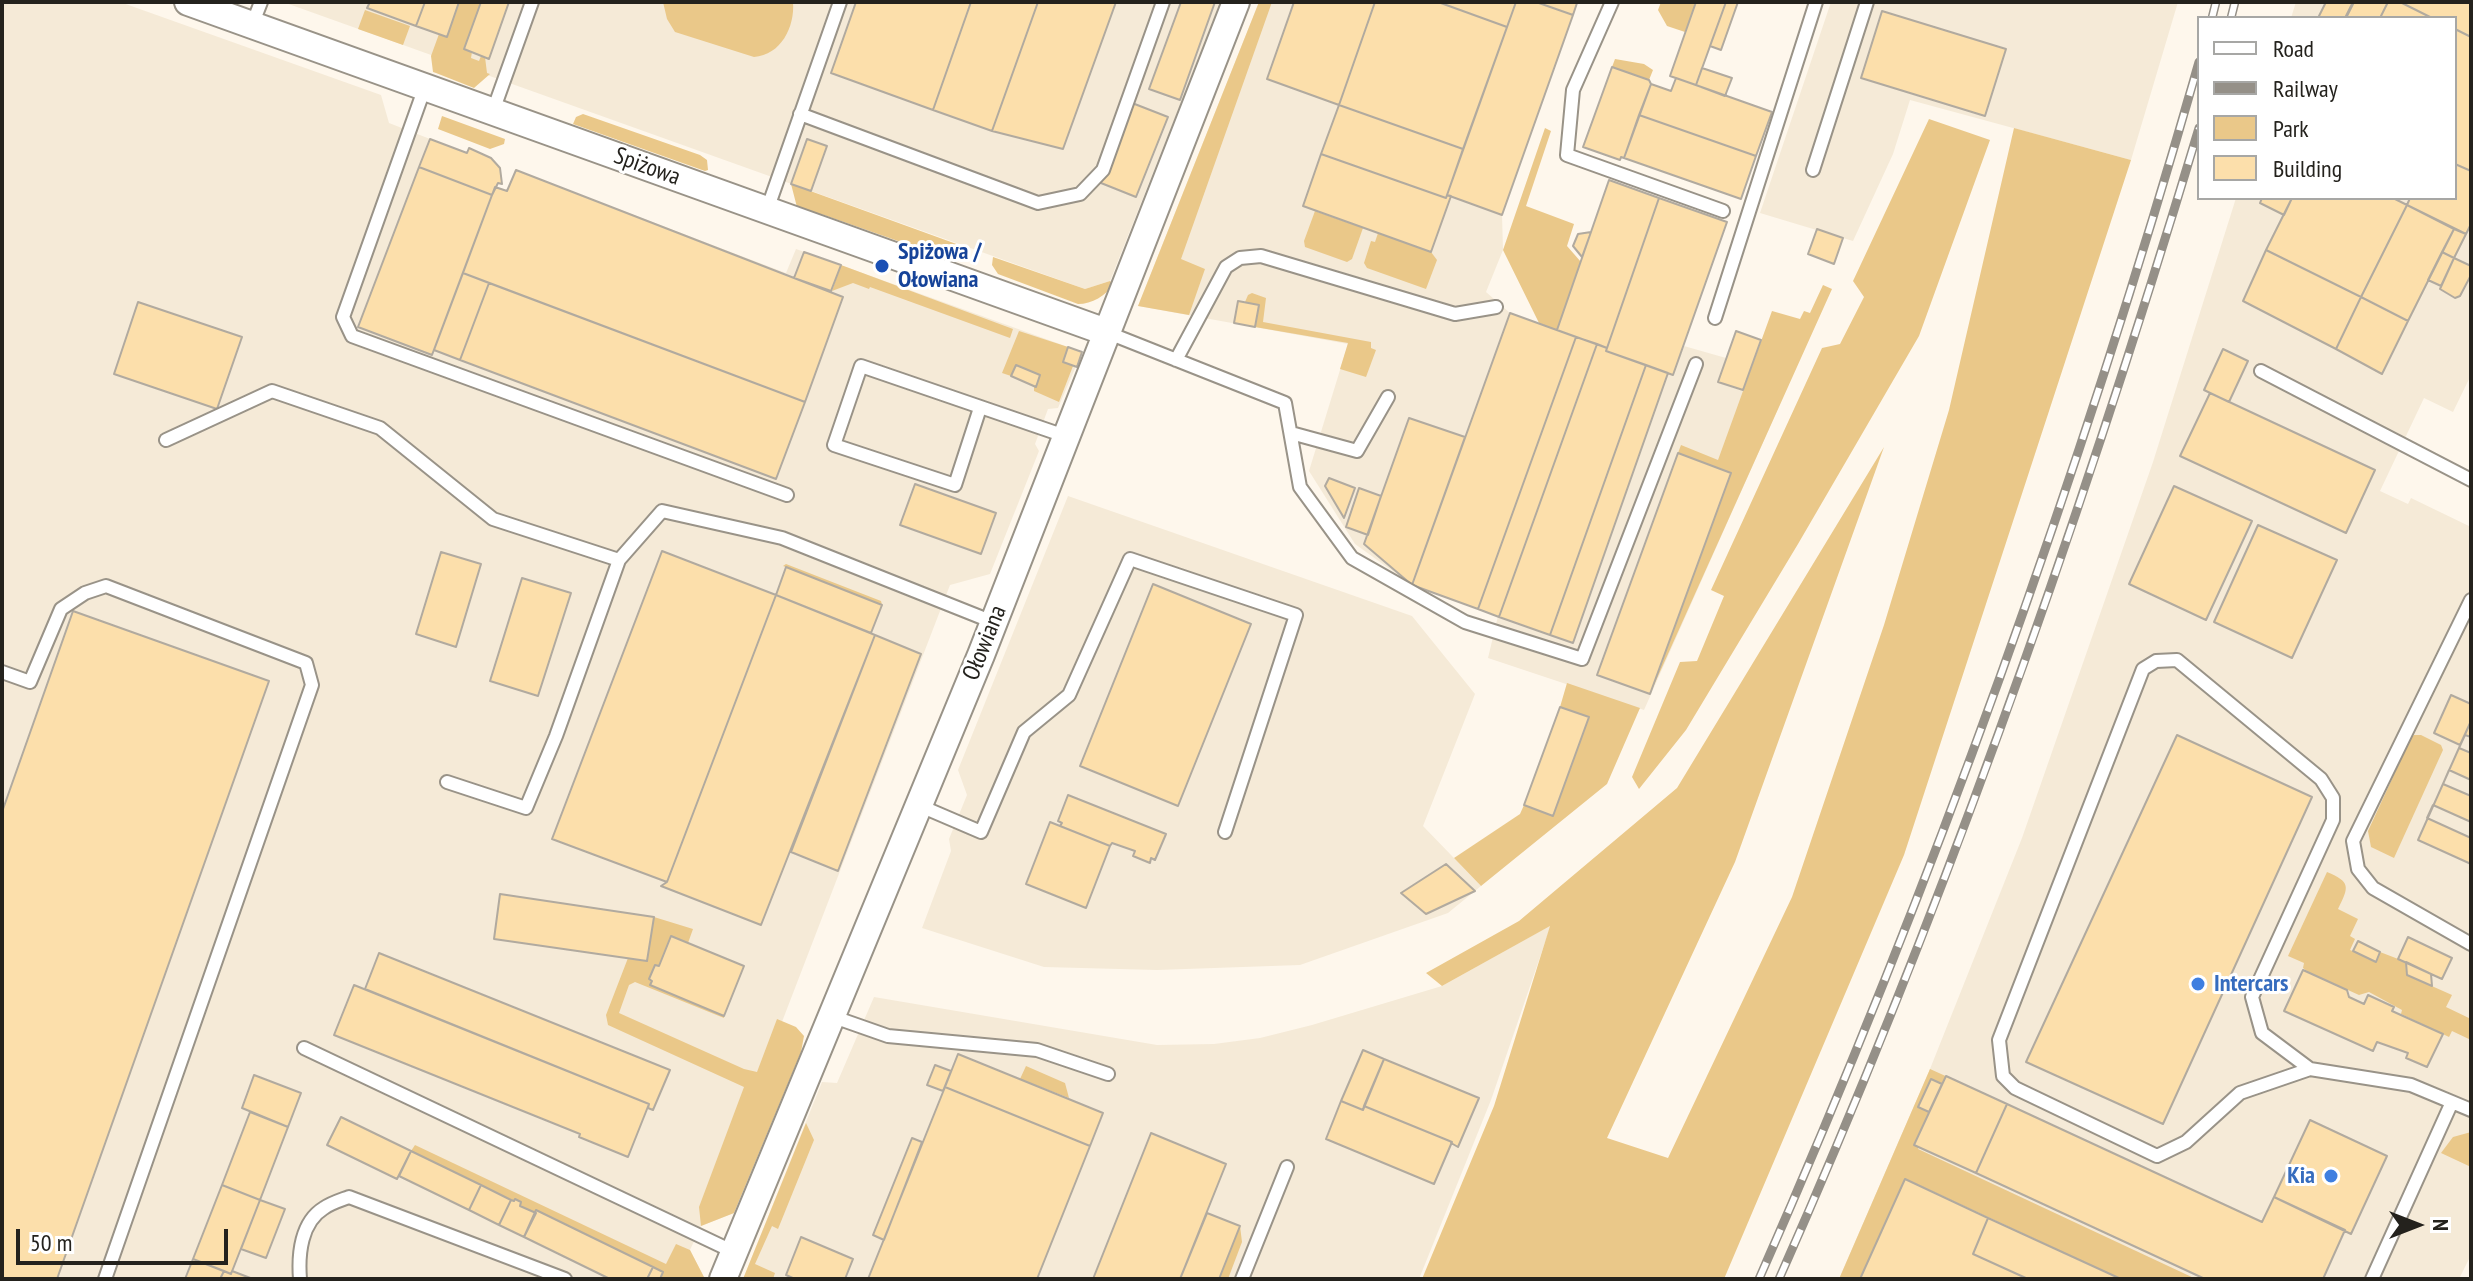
<!DOCTYPE html>
<meta charset="utf-8">
<style>
body{margin:0}
#map{position:relative;width:2473px;height:1281px;overflow:hidden;background:#fef7ec;font-family:"PT Sans Narrow",sans-serif}
canvas{display:block}
.frame{position:absolute;inset:0;border:4px solid #24221d;pointer-events:none}
.legend{position:absolute;left:2197px;top:16px;width:260px;height:184px;box-sizing:border-box;background:#fff;border:2px solid #a7a7a5;margin:0;padding:10px 14px;list-style:none;font-size:24px;color:#24221d}
.legend li{display:flex;align-items:center;gap:16px;height:40px}
.legend b{width:40px;border:2px solid #a7a7a5}
.north{position:absolute;left:2377px;top:1185px;width:80px;height:80px;-webkit-text-stroke:6px #fff;paint-order:stroke;rotate:90deg;font-size:22px;font-weight:700;line-height:32px;text-align:center;color:#24221d}
.north::after{content:'';display:block;margin:auto;width:28px;height:36px;background:#24221d;clip-path:polygon(50% 0,100% 100%,50% 72%,0 100%)}
.scale{position:absolute;left:16px;top:1229px;width:212px;height:36px;box-sizing:border-box;border:4px solid #24221d;border-top:0;padding-left:10px;font-size:24px;line-height:28px;white-space:nowrap;color:#24221d;-webkit-text-stroke:6px #fff;paint-order:stroke}
</style>
<div id="map">
<canvas width="2473" height="1281"></canvas>
<div class="frame"></div>
<ul class="legend">
<li><b style="height:10px;background:#fff"></b>Road</li>
<li><b style="height:10px;background:#959088"></b>Railway</li>
<li><b style="height:22px;background:#eac889"></b>Park</li>
<li><b style="height:22px;background:#fcdfab"></b>Building</li>
</ul>
<div class="north">N</div>
<div class="scale">50 m</div>
</div>
<script>
const ctx = document.querySelector('canvas').getContext('2d');
ctx.lineJoin = 'round';
function paint(path, color) {
  ctx.fillStyle = color;
  ctx.fill(path, 'evenodd');
}
function trace(path, color, width, dash) {
  ctx.strokeStyle = color;
  ctx.lineWidth = width;
  ctx.lineCap = dash ? 'butt' : 'round';
  ctx.setLineDash(dash || []);
  ctx.stroke(path);
}
function write(font, color, halo, rows, align = 'center') {
  ctx.font = font + ' "PT Sans Narrow",sans-serif';
  ctx.lineWidth = 6;
  ctx.setLineDash([]);
  ctx.textBaseline = 'middle';
  ctx.strokeStyle = halo;
  ctx.fillStyle = color;
  for (const [text, x, y, turn = 0] of rows) {
    ctx.save();
    ctx.translate(x, y);
    ctx.rotate((+turn || 0) * Math.PI / 180);
    ctx.textAlign = isNaN(turn) ? turn : align;
    if (halo) ctx.strokeText(text, 0, 0);
    ctx.fillText(text, 0, 0);
    ctx.restore();
  }
}
paint(new Path2D(`
 M2,2h118l261,93 8,28 77,30 3,-5 25,12 6,8 2,11v5l-4,-1 -2,4 11,4 9,-21 270,103 10,-24 286,103 -24,56 -10,1 -13,35 4,7 -49,123 -40,11 -190,494 -26,134 -33,13 -11,24 15,29h-703z
 M283,2h938l-111,279 -25,8z
 M1259,2l318,1 -75,212 1,35 -17,42 24,21 163,61 11,-28 42,12 -8,24 62,22 -136,306 -156,-52 10,-42 -86,-31 -57,-41 -46,-73 39,-127 -210,-38z
 M1831,2h347l-47,158 -221,-60 -17,54 -40,87 -93,-28z
 M2296,2h175v373l-18,37 -29,-14 -44,93 28,13 3,-6 60,29v728l-12,24h-620l91,-210 92,-231 131,-376 83,-264h219v-180h-164z
 M1068,496l344,120 63,78 -52,132 58,60 -33,27 -148,52 -143,5 -113,-3 -122,-39 29,-77 -2,-12 18,-44 -9,-25z
 M1551,925l-60,175 -72,179h-676l79,-197 15,1 37,-86 283,48 57,-1 46,-6 52,-13 130,-39z`), '#f5ead7');
paint(new Path2D(`
 M459,2h22l-17,47 8,3 -1,6 8,3 2,-5 4,1 2,16 3,1 -16,14 -38,-15 -3,-1 -2,-16 8,-22 8,2z
 M663,2h130c2,25 -12,53 -39,55l-79,-25 -8,-13z
 M1259,2h13l-91,257 24,10 -16,46 -51,-9z
 M1661,2h35l-11,30 -18,-6 -9,-16z
 M365,10l45,16 -7,19 -45,-16z
 M1615,59l29,5 9,6 -4,10 -37,-13z
 M583,114l117,41 7,5 1,10 -3,1 -132,-47 3,-7z
 M442,116l63,23 -1,5 -14,5 -52,-20z
 M1929,119l61,21 -71,196 -121,208 -112,186 -47,59 -7,-12 48,-115 17,-1 27,-65 -13,-6 111,-242 18,-4 24,-47 -11,-16z
 M1545,128l6,3 -25,75 48,18 -7,22 14,16 -24,68 -18,-7 -36,-73z
 M2014,128l117,32 -227,695 -180,424h-302l72,-173 56,-180 -108,60 -16,-13 93,-52 158,-133 207,-341 -149,415 -128,276 61,20 124,-261 92,-272 65,-215z
 M791,184l171,62 1,8 -8,7 -134,-47 -2,4 -21,-7z
 M1315,211l48,17 -11,31 -5,3 -42,-15 -1,-6z
 M1378,233l53,19 6,8 -11,29 -59,-21 -3,-5 7,-22 4,1z
 M993,257l92,32 25,-8 3,3c-7,12 -21,20 -35,20l-80,-30 -6,-9z
 M841,265l172,64 -3,9 -140,-51 -1,2 -16,-6 -21,8z
 M1823,285l9,4 -182,405 80,-221 -52,-20 3,-8 37,15 54,-149 28,8 4,-8 6,2z
 M1252,293l14,5 -3,24 108,20v6l5,2 -10,27 -26,-8 8,-26 -93,-16 4,-22 -14,-3 3,-7z
 M1019,331l49,16 -5,15 10,4 -14,36 -25,-11v-5h2l4,-11 -23,-10 -6,11 -9,-3z
 M786,564l95,37 1,4 -99,-39z
 M1567,683l73,25 -33,76 -126,102 -27,-28 66,-44 4,-9 28,11 36,-99 -28,-10z
 M2414,735h7l20,10 2,5 -49,108 -23,-11 -3,-16 43,-93z
 M2327,872c24,10 22,15 11,37l20,10 -8,17 5,3 -5,11 26,11 4,-9 26,10 1,13 45,20 -6,12 25,12v21l-19,-9 -3,6 -48,-23 1,-4 -33,-18 -10,3 -51,-23 -5,-4 1,-5 -16,-7z
 M654,917l39,12 -5,14 -17,-7 -12,30 -10,13 3,2 -2,4 74,31v2l-89,-36 -6,3 -10,28 125,56 13,3 20,-53 19,8 8,9 -3,16 -67,161 -33,13 -2,-19 45,-120 -136,-62 -2,-10 22,-57 19,3z
 M1026,1066l39,17 4,15 -49,-19z
 M1930,1069l20,9 -4,9 -15,-8 -13,27 15,8 -15,35 278,130h-75l-215,-100 -46,100h-21z
 M806,1123l8,17 -36,89 -6,-3 -17,38 20,9 -2,6h-30z
 M2471,1132v35l-30,-14 12,-16z
 M415,1145l251,119 10,-20 14,6 15,29h-45l-124,-69 -2,3 -14,-7 1,-4 -5,-2 -2,1 -103,-50z
 M1240,1226l2,16 -14,37h-9z`), '#eac889');
const building = new Path2D(`
 M370,2h55l-9,24 -49,-18z
 M425,2h34l-12,35 -31,-11z
 M481,2h28l-20,57 -25,-10z
 M856,2h115l-38,108 -102,-37z
 M971,2h67l-46,129 -59,-21z
 M1038,2h78l-53,147 -71,-18z
 M1181,2h34l-35,98 -31,-11z
 M1294,2h81l-36,103 -72,-26z
 M1375,2h63l69,25 -44,122 -124,-44z
 M1438,2h78l-9,25z
 M1516,2h20l37,13 -71,200 -55,-20z
 M1536,2h38l3,1 -4,12z
 M1696,2h30l-30,83 -26,-9z
 M1726,2h12l-17,48 -11,-4z
 M2326,2h27l-8,16h-27z
 M2354,2h34l-8,16h-34z
 M2388,2h12l32,16h-52z
 M2400,2h71v35l-16,-8v-11h-23z
 M1882,11l124,38 -21,67 -124,-38z
 M2455,29l16,8v134l-16,-7z
 M1612,67l37,13 2,4 -27,74 -3,-1 -1,3 -37,-13z
 M1702,68l30,10 -7,18 -29,-11z
 M1676,78l96,34 -16,44 -117,-41 12,-31 20,7z
 M1127,101l41,16 -32,80 -40,-16z
 M1339,105l124,44 -17,49 -125,-44z
 M1639,115l117,41 -15,43 -117,-41z
 M430,139l37,14 2,-5 22,10 9,10 2,16 -4,-1 -6,12 -73,-28z
 M807,139l20,7 -16,45 -20,-7z
 M1321,154l125,44 1,-3 4,1 -20,56 -128,-46z
 M2455,164l16,7v53l-5,10 -59,-29 3,-7h45z
 M419,167l73,28 -60,160 -74,-28z
 M516,170l327,127 -38,105 -342,-129 32,-86 12,4z
 M1609,180l50,18 -52,150 -50,-18z
 M1659,198l68,24 -54,153 -67,-24z
 M2262,198h30l-8,17 -24,-12z
 M2292,198h101l14,7 -46,92 -95,-47z
 M2407,205l47,24 -46,92 -47,-24z
 M1817,229l26,9 -9,26 -26,-10z
 M2454,229l12,5 -12,24 -12,-6z
 M1591,232l-9,25 -9,-11 5,-12z
 M2266,250l95,47 -25,52 -93,-48z
 M804,252l37,13 -10,26 -37,-13z
 M2442,252l12,6 -13,28 -13,-6z
 M2454,258l17,8v9l-11,21 -5,2 -15,-9z
 M463,273l26,10 -29,77 -26,-10z
 M489,283l316,119 -29,77 -316,-119z
 M2361,297l47,24 -26,53 -46,-25z
 M1238,301l21,4 -4,22 -21,-4z
 M138,302l104,35 -25,72 -103,-35z
 M1510,313l66,24 -98,272 -66,-24z
 M1736,331l25,9 -18,50 -25,-8z
 M1576,337l21,7 -98,273 -21,-8z
 M1597,344l10,4 -1,3 40,14 -96,270 -51,-18z
 M1068,347l14,5 -5,15 -14,-5z
 M2223,349l25,12 -19,41 -25,-12z
 M1016,365l24,10 -4,12 -25,-11z
 M1646,365l22,8 -95,270 -23,-8z
 M2210,393l165,77 -29,63 -166,-77z
 M1409,418l56,19 -53,148 -48,-41z
 M1678,453l53,20 -81,221 -53,-19z
 M1329,478l26,10 -11,30 -19,-32z
 M915,484l81,29 -15,41 -81,-29z
 M2174,486l78,35 -46,99 -77,-36z
 M1359,488l22,8 -13,39 -22,-8z
 M2258,525l79,35 -45,98 -78,-36z
 M662,551l114,44 -109,287 -115,-43z
 M441,552l40,12 -25,83 -40,-13z
 M786,567l96,38 -11,28 -95,-38z
 M522,578l49,15 -33,103 -48,-15z
 M1153,584l98,40 -73,182 -98,-40z
 M776,595l99,40 -114,290 -100,-39 6,-4z
 M73,611l196,70 -212,598h-55v-467z
 M875,635l46,19 -83,217 -47,-19z
 M2451,695l20,9v17l-11,24 -26,-12z
 M1560,707l29,10 -36,99 -29,-11z
 M2471,721v143l-53,-24z
 M2177,735l135,62 -149,327 -137,-62z
 M2465,735l6,2v16l-12,-5z
 M2449,770l22,10v16l-28,-12z
 M1068,795l98,39 -11,26 -4,-2 -1,5 -17,-7 2,-5 -23,-8 -2,3 -50,-20 2,-3 -4,-2z
 M2433,805l38,17v16l-44,-20z
 M1050,822l60,24 -24,62 -60,-24z
 M1446,864l29,27 -49,23 -25,-21z
 M500,894l154,23 -7,44 -153,-22z
 M671,936l73,30 -20,50 -74,-31 2,-4 -3,-2 6,-14 4,1z
 M2408,937l44,21 -10,21 -44,-20z
 M2358,941l22,11 -4,10 -23,-11z
 M379,953l291,117 -17,40 -5,-2 1,-4 -284,-115z
 M2406,962l25,12 1,12 -25,-11z
 M2303,970l44,20 2,7 15,7 4,-9 26,12 -2,4 51,23 -16,33 -21,-9 2,-5 -31,-11 -4,9 -89,-40z
 M354,985l295,119 -21,53 -49,-20 1,-3 -246,-99z
 M1363,1050l21,9 -21,51 -22,-9z
 M958,1054l145,59 -13,33 -145,-59z
 M1384,1059l95,39 -21,49 -7,-4 1,-1 -88,-36z
 M935,1065l16,6 -8,20 -16,-6z
 M254,1075l47,18 -13,34 -46,-19z
 M1946,1076l61,28 -31,69 -62,-28z
 M1931,1079l11,5 -13,28 -11,-5z
 M945,1087l145,59 -53,133h-169z
 M1341,1101l22,9 1,-4 88,36 -18,42 -108,-45z
 M2007,1104l255,118 12,-25 71,33 -22,49h-118l-229,-106z
 M250,1112l38,15 -28,73 -38,-15z
 M341,1117l70,34 -14,28 -70,-34z
 M2310,1120l77,36 -36,78 -77,-37z
 M1151,1133l75,31 -46,115h-87z
 M912,1138l10,4 -38,98 -11,-5z
 M411,1151l70,34 -12,25 -70,-34z
 M1905,1179l83,39 -15,36 55,25h-168z
 M222,1185l38,15 -29,74 -38,-15z
 M481,1185l30,15 -12,25 -30,-15z
 M515,1199l6,3 -1,4 16,7 -12,24 -25,-12 12,-25 3,1z
 M260,1200l25,9 -19,49 -25,-9z
 M536,1210l117,57 -6,12h-37l-86,-42z
 M1207,1213l33,13 -21,53h-39z
 M1988,1218l133,61h-93l-55,-25z
 M801,1237l52,22 -8,20h-50l-9,-4z
 M193,1259l31,12 -4,8h-35z
 M653,1267l10,5 -3,7h-13z
 M224,1271l7,3 1,-3 21,8h-33z`);
paint(building, '#fcdfab');
trace(building, '#b1aa9f', 2);
const lane = new Path2D(`
 M1612,2l-39,88 -6,65 156,56
 M252,25l9,-23
 M425,87l-82,230 9,19 435,159
 M493,111l39,-109
 M800,114l238,89 42,-9 23,-24 60,-168
 M1813,170l54,-168
 M767,210l73,-208
 M1715,318l101,-316
 M1106,332l179,71 15,84 52,71 113,64 117,37 114,-295
 M1176,360l50,-93 14,-9 21,-2 194,58 41,-7
 M2261,371l210,109
 M980,408l-25,77 -121,-40 27,-79 204,70
 M1291,433l66,18 31,-54
 M166,440l106,-49 108,37 113,91 126,41
 M2471,600l-118,241 5,28 15,19 98,56
 M2,672l28,10 31,-73 24,-16 21,-7 200,77 6,22 -207,594
 M447,782l79,26 30,-72 63,-176 43,-49 120,27 211,84
 M918,805l63,27 43,-100 45,-37 61,-136 166,56 -71,217
 M831,1016l57,20 149,14 71,24
 M304,1048l430,204
 M2310,1069l-48,-36 -10,-36 81,-177v-22l-12,-19 -144,-119 -21,1 -13,8 -144,371 4,36 12,12 142,68 29,-14 54,-49 70,-24 101,16 60,25
 M300,1279c-2,-25 1,-57 24,-71 7,-5 17,-8 25,-11l216,82
 M1242,1279l45,-112
 M2372,1279l80,-177`);
const street = new Path2D(`
 M188,2l918,330
 M723,1279l258,-624 255,-653`);
trace(lane, '#999388', 16);
trace(street, '#999388', 30);
trace(lane, '#fff', 12);
trace(street, '#fff', 26);
const rail = new Path2D(`
 M2212,18l4,-16
 M2231,18l4,-16
 M1759,1279c174,-395 321,-802 440,-1217
 M1779,1279c166,-374 302,-759 420,-1151`);
trace(rail, '#959088', 9);
trace(rail, '#fff', 6, [18]);
for (const [x, y, r, color] of [
 [882,266,8,"#1a4fb4"],
 [2198,984,8,"#3f7fe0"],
 [2331,1176,8,"#3f7fe0"]
]) {
  const dot = new Path2D();
  dot.arc(x, y, r, 0, 2 * Math.PI);
  ctx.fillStyle = color;
  ctx.fill(dot);
  trace(dot, '#fff', 3);
}
write('24px', '#24221d', '#fff', [
 ["Spiżowa",647,167,20],
 ["Ołowiana",985,643,-68]
]);
write('bold 24px', '#164399', '#fff', [
 ["Spiżowa /",898,252],
 ["Ołowiana",898,280]
], 'left');
write('bold 24px', '#366cbe', '#fff', [
 ["Intercars",2214,984],
 ["Kia",2315,1176,"right"]
], 'left');
</script>
